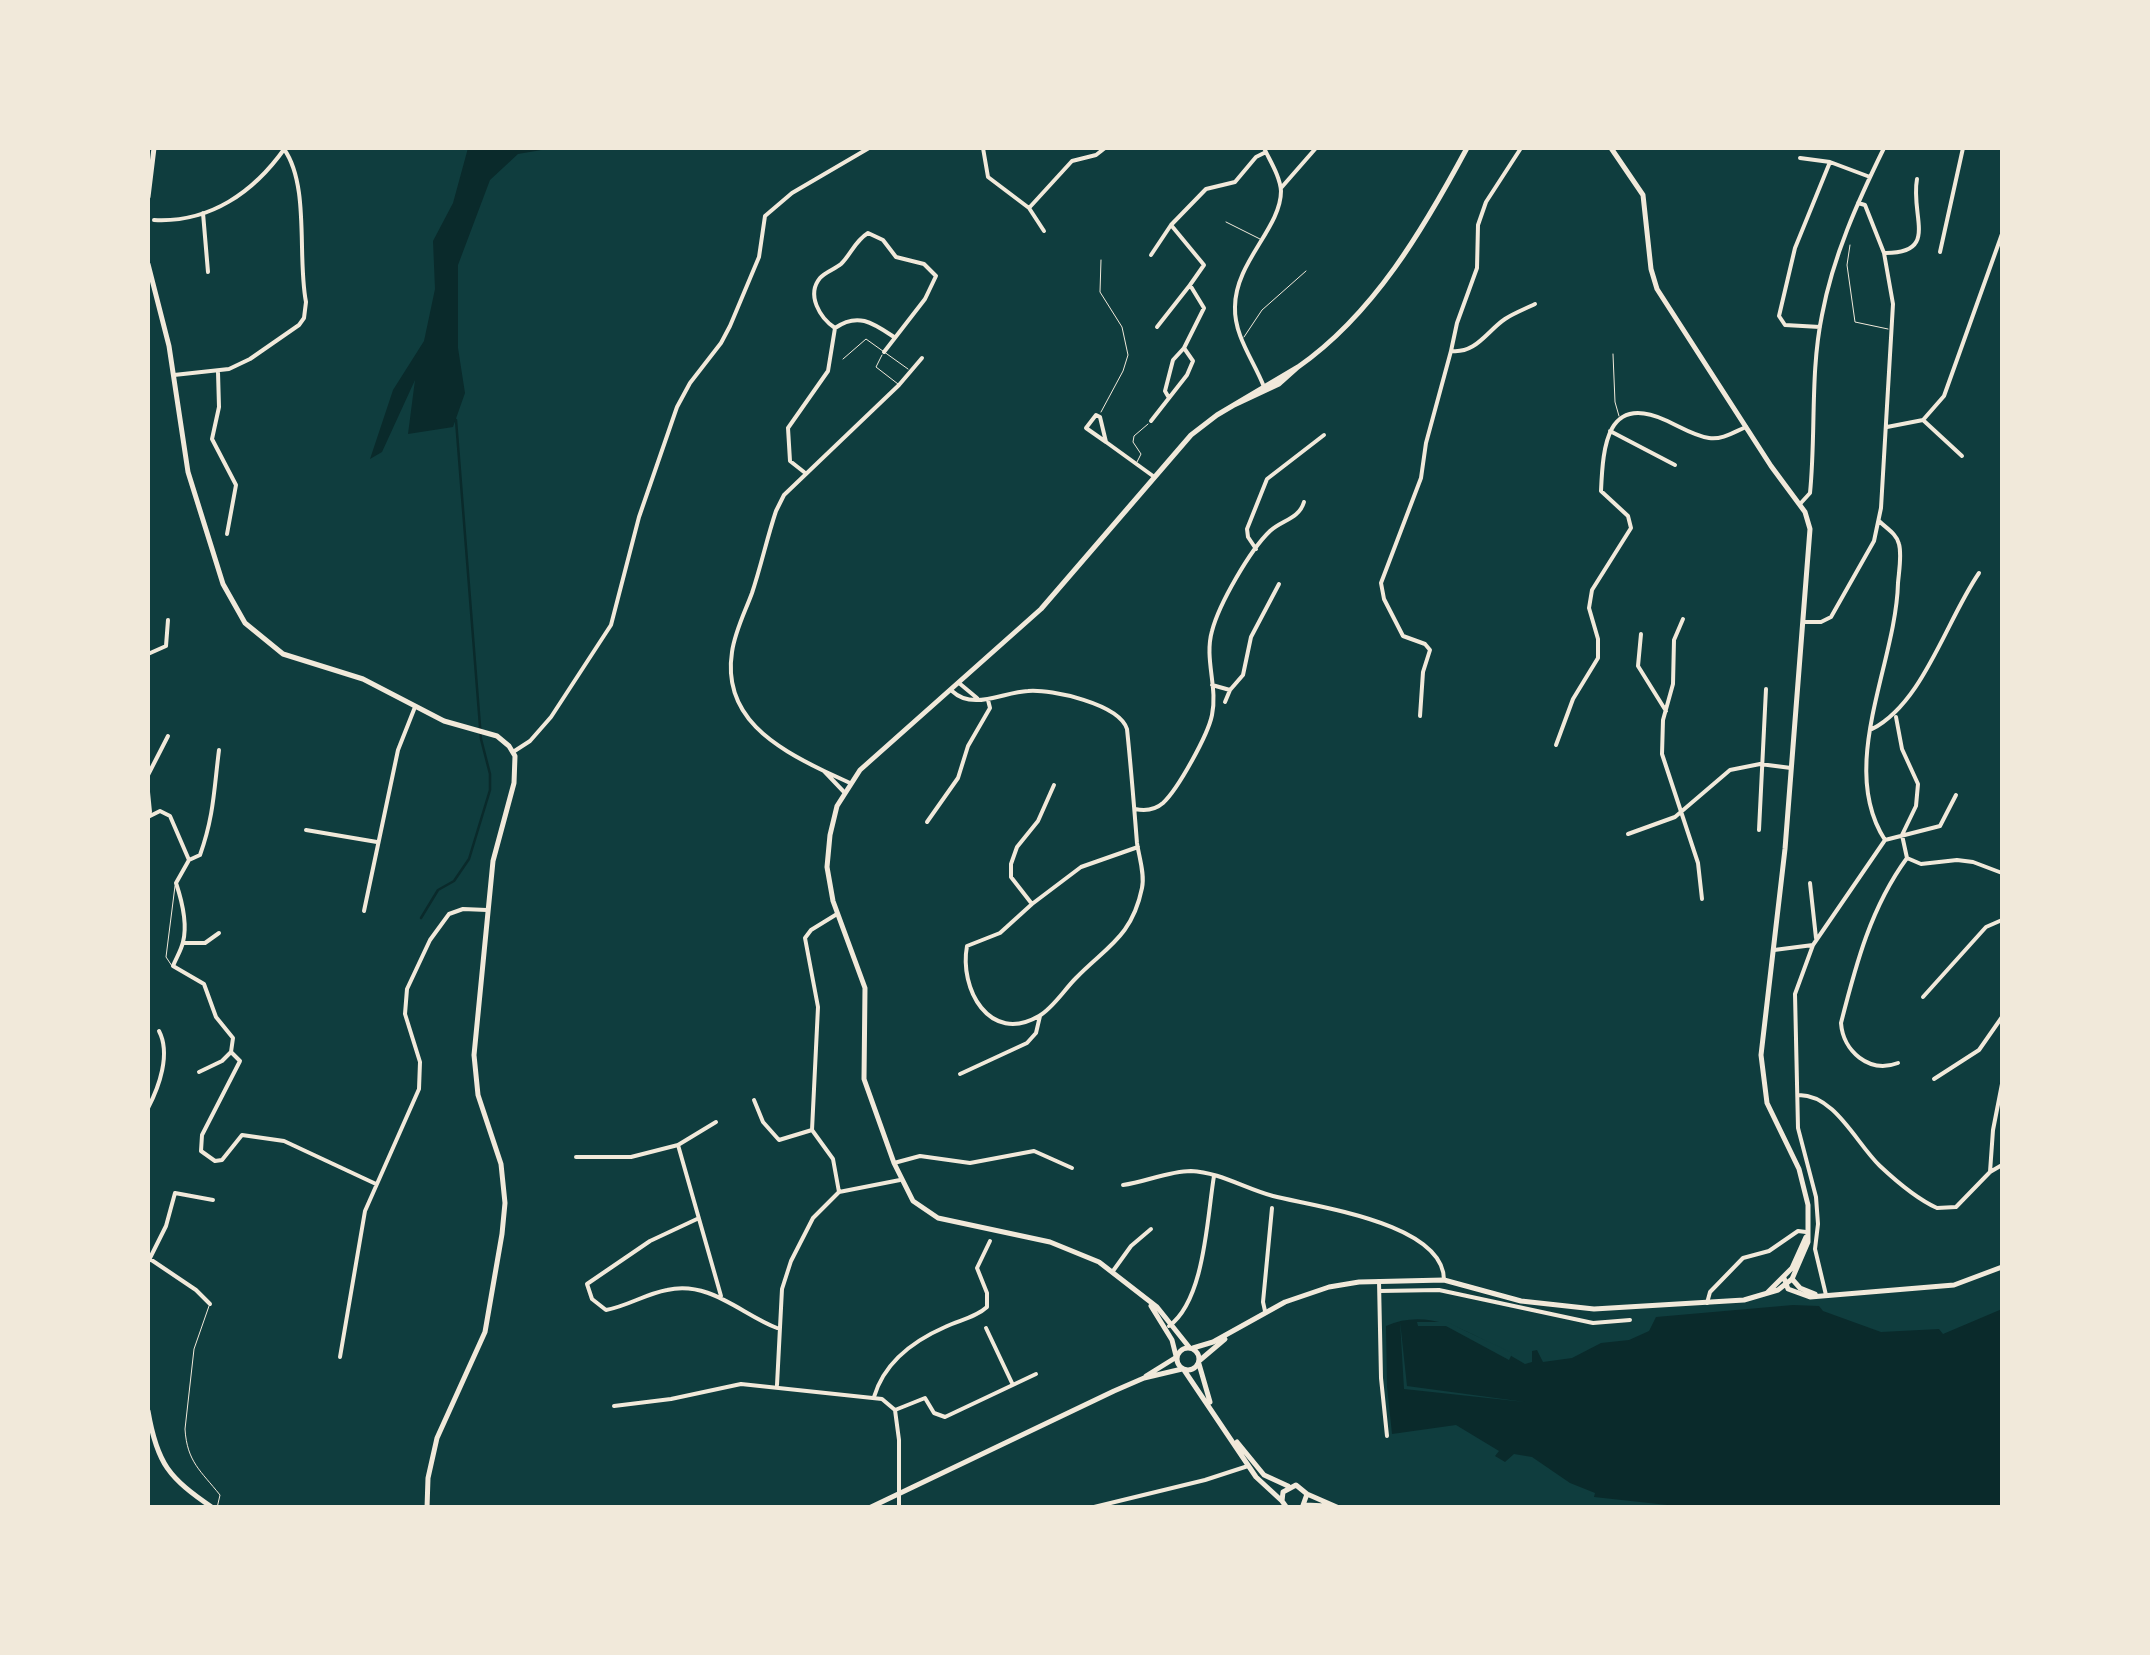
<!DOCTYPE html>
<style>
body{margin:0}
#map{position:relative;width:2150px;height:1655px;overflow:hidden;background:#0f3d3e;font-family:"Work Sans",sans-serif}
canvas{display:block}
.frame{position:absolute;inset:0;border:150px solid #f1e9da;pointer-events:none}
</style>
<div id="map">
<canvas width="2150" height="1655"></canvas>
<div class="frame"></div>
</div>
<script>
const ctx = document.querySelector('canvas').getContext('2d');
ctx.lineJoin = 'round';
function paint(path, color) {
  ctx.fillStyle = color;
  ctx.fill(path, 'evenodd');
}
function trace(path, color, width, dash) {
  ctx.strokeStyle = color;
  ctx.lineWidth = width;
  ctx.lineCap = dash ? 'butt' : 'round';
  ctx.setLineDash(dash || []);
  ctx.stroke(path);
}
paint(new Path2D(`
 M468,148h85l-35,6 -28,26 -32,85v83l7,45 -12,34 -45,7 7,-54 -33,72 -12,7 23,-69 31,-49 11,-52 -2,-48 20,-38z
 M1793,1305l26,1 4,5 58,21 58,-3 4,5 59,-25v198l-307,1 -101,-11 1,-4 -25,-10 -38,-26 -18,-3 -9,8 -10,-6 4,-5 -43,-26 -64,9 -5,-48 -1,-60c49,-22 100,16 139,38l7,-2v-11l5,-1 6,12 29,-4 29,-15 28,-3 20,-9 7,-14z`), '#0a2a2b');
paint(new Path2D(`
 M1400,1321l7,65 118,16 -121,-13z
 M1417,1322h30l65,31 -1,3 -2,4 -63,-34h-28z`), '#0f3d3e');
trace(new Path2D(`
 M421,918l17,-28 16,-9 15,-22 21,-69v-16l-9,-35 -25,-319`), '#0a2a2b', 2.5);
trace(new Path2D(`
 M1226,222l34,17
 M1850,245l-3,20 8,57 33,7
 M1244,337l18,-27 44,-39
 M1613,354l2,48 4,14
 M882,355l-6,12 22,17
 M843,359l23,-20 42,30
 M1101,412l22,-41 5,-16 -6,-28 -22,-35 1,-32
 M1137,462l4,-8 -8,-12 1,-6 14,-12
 M172,966l-6,-9 9,-71
 M209,1306l-15,43 -9,80c2,33 16,42 35,66l-3,13`), '#f1e9da', 1);
trace(new Path2D(`
 M983,148l5,29 41,31 15,23
 M1521,148l-35,54 -8,23 -1,43 -20,55 -6,28c25,3 36,-20 54,-32 9,-6 20,-10 30,-15
 M1800,158l30,4 40,15
 M1281,188l35,-40
 M1029,208l43,-47 24,-6 9,-7
 M203,213l5,59
 M154,220c56,3 100,-28 131,-72
 M1940,252l23,-104
 M1884,253c56,1 26,-37 33,-74
 M1151,255l20,-30 35,-36 29,-7 21,-25 10,-5
 M1157,327l33,-42
 M1820,327l-35,-2 -6,-9 16,-68 35,-86
 M884,352l41,-53 11,-23 -12,-12 -28,-7 -13,-17 -15,-7c-13,8 -17,21 -27,31 -6,5 -16,8 -21,14 -14,17 0,40 15,50 23,-16 38,-5 59,9
 M218,372l1,35 -7,32 24,46 -9,49
 M174,375l55,-6 21,-10 49,-34 5,-7 2,-16c-9,-45 4,-116 -22,-153
 M1264,387c-10,-26 -30,-51 -29,-80 0,-45 46,-79 46,-116 -1,-15 -11,-30 -17,-43
 M1169,398l-4,-7 8,-31 11,-12
 M1923,420l39,36
 M1151,421l36,-46 6,-14 -9,-13 20,-40 -14,-23 14,-20 -33,-40
 M1887,427l36,-7 21,-24 58,-162
 M1610,431l65,34
 M1106,442l-20,-14 10,-13 4,2 6,25 47,34
 M804,472l-14,-11 -2,-33 40,-57 7,-43
 M1800,504l10,-11c6,-59 0,-120 12,-178 11,-59 36,-114 62,-167
 M1879,521c7,7 18,13 20,23 3,11 0,27 -1,39 -2,81 -61,183 -13,257
 M1256,549l-8,-12 -1,-8 20,-50 57,-44
 M1683,619l-9,21 -1,44 -10,36 -1,34 36,109 4,36
 M1805,622h16l10,-5 43,-76 7,-33 12,-204 -9,-51 -19,-48 -7,-2
 M1641,634l-3,32 28,45
 M148,654l18,-8 2,-26
 M959,683l18,15
 M1212,685l18,5 13,-15 8,-38 28,-53
 M952,691c21,20 51,1 76,0 24,-2 91,13 99,38 4,38 7,76 10,114 2,14 8,31 5,45 -10,49 -36,59 -66,90 -12,12 -23,30 -37,38 -50,29 -80,-28 -72,-70l33,-13 32,-29 49,-37 57,-20
 M1225,702l5,-12
 M1420,716l3,-44 7,-22 -5,-6 -22,-8 -19,-37 -3,-16 40,-105 5,-35 25,-92
 M1896,717l6,32 16,35 -2,22 -14,29
 M1872,729c51,-26 74,-108 107,-156
 M1556,745l17,-46 25,-41v-19l-9,-31 3,-18 39,-62 -3,-12 -27,-25c2,-46 6,-97 64,-71 14,6 29,16 44,18 13,2 25,-6 37,-11
 M219,750c-5,39 -5,66 -19,105l-11,5 -13,23c6,18 12,40 7,59 -2,9 -7,16 -10,24l31,18 12,33 17,21 -2,14
 M513,752l17,-11 21,-24 60,-92 28,-108 38,-110 13,-24 31,-40 9,-17 29,-69 6,-41 27,-23 77,-45
 M824,771c-49,-24 -102,-54 -92,-119 3,-21 13,-40 20,-59 9,-27 15,-55 24,-82l8,-16 115,-110 23,-27
 M148,775l20,-39
 M148,792l2,20
 M844,792l-20,-21 26,12
 M1135,809c10,2 20,1 28,-6 15,-14 45,-68 49,-88 6,-28 -8,-56 0,-84 7,-27 38,-81 58,-100 12,-11 29,-12 34,-29
 M148,817l12,-6 10,5 19,44
 M927,822l31,-44 10,-32 22,-38 -2,-8
 M306,830l71,12
 M1759,830l7,-141
 M1628,834l47,-17 55,-47 30,-6 31,4
 M1902,835l5,23 14,6 36,-4 16,2 29,11
 M1810,883l6,55
 M1032,904l-21,-27v-13l6,-17 21,-26 16,-36
 M364,911l34,-161 17,-43
 M837,914l-26,16 -6,8 13,69 -6,123 21,29 6,33
 M183,943h22l14,-10
 M1774,950l39,-5
 M1923,997l63,-70 16,-7
 M1898,1063c-29,11 -55,-12 -57,-40 15,-59 30,-116 66,-165
 M199,1072l23,-11 9,-9 9,9 -38,74 -1,16 14,10 7,-1 20,-25 42,6 92,43
 M960,1074l67,-31 9,-10 4,-17
 M1934,1079l45,-29 23,-33
 M1799,1095c36,0 57,48 81,71 16,15 37,33 57,42l19,-1 34,-35 12,-7
 M754,1100l9,22 16,18 33,-10
 M148,1108c11,-21 23,-54 11,-77
 M678,1145l38,-23
 M576,1157h55l47,-12 43,151
 M894,1163l26,-7 50,7 64,-12 38,17
 M1990,1172l3,-42 9,-46
 M1123,1185c22,-3 46,-14 68,-14 28,1 55,18 82,25 43,11 171,27 171,84
 M697,1219l-47,22 -63,43 5,15 14,11c22,-4 39,-16 61,-20 42,-10 74,24 110,38
 M150,1259l46,31 14,14
 M148,1262l18,-36 9,-33 38,7
 M1113,1271l18,-25 20,-17
 M1379,1281l2,97 6,58
 M1380,1291l59,-1 154,33 37,-3
 M1826,1295l-11,-46 3,-25 -2,-27 -18,-69 -3,-134 18,-49 72,-105 55,-14 16,-31
 M1707,1303l3,-11 33,-34 26,-7 29,-20 8,1
 M1265,1311l-2,-9 9,-94
 M1169,1326c36,-26 38,-109 45,-150
 M986,1328l26,55
 M340,1357l25,-146 54,-122 1,-27 -15,-48 2,-25 23,-49 19,-26 14,-5 24,1
 M777,1385l5,-96 9,-28 22,-43 26,-26 61,-12
 M874,1397c10,-34 39,-56 71,-70 14,-7 30,-9 42,-20v-14l-10,-25 13,-27
 M614,1406l57,-7 70,-15 141,15 13,11 4,30v68
 M895,1410l30,-12 9,15 11,4 91,-43
 M1090,1508l115,-28 43,-14`), '#f1e9da', 4);
trace(new Path2D(`
 M1298,367c76,-53 126,-139 169,-219
 M1151,1306l21,34 4,16
 M1189,1347l-32,-40 -58,-45 -49,-20 -112,-24 -25,-17 -19,-38 -30,-84 1,-91 -32,-87 -6,-34 3,-32 7,-29 23,-36 181,-161 150,-174 26,-20 81,-48 -19,17 -47,22
 M148,1411c9,53 21,67 65,97`), '#f1e9da', 5);
trace(new Path2D(`
 M148,197l6,-49
 M148,264l21,82 19,126 35,112 22,39 38,31 80,25 81,42 53,15 12,10 6,10 -1,27 -21,78 -19,194 4,40 23,69 4,39 -3,31 -17,98 -48,106 -9,40 -1,30
 M1784,1278l4,11 22,8 144,-12 48,-18
 M1792,1279l8,9 15,6
 M1767,1293l25,-25 14,-31
 M1177 1359a11 11 0 1 1 22 0a11 11 0 1 1-22 0Z
 M1193,1348l20,-6 72,-40 44,-15 30,-5 85,-2 77,21 73,8 150,-9 34,-10 14,-11 16,-37v-37l-9,-36 -32,-66 -6,-48 24,-206 25,-320 -5,-17 -34,-46 -114,-177 -6,-20 -8,-74 -32,-47
 M1199,1361l26,-22
 M1199,1364l11,38
 M1184,1370l72,107 26,24
 M1146,1376l29,-18
 M1237,1442l27,33 24,11
 M1307,1494l32,14
 M1305,1505l22,1
 M869,1508l245,-117 30,-13 38,-9
 M1287,1508l-5,-7 1,-9 13,-7 11,9 -5,14`), '#f1e9da', 5);
</script>
